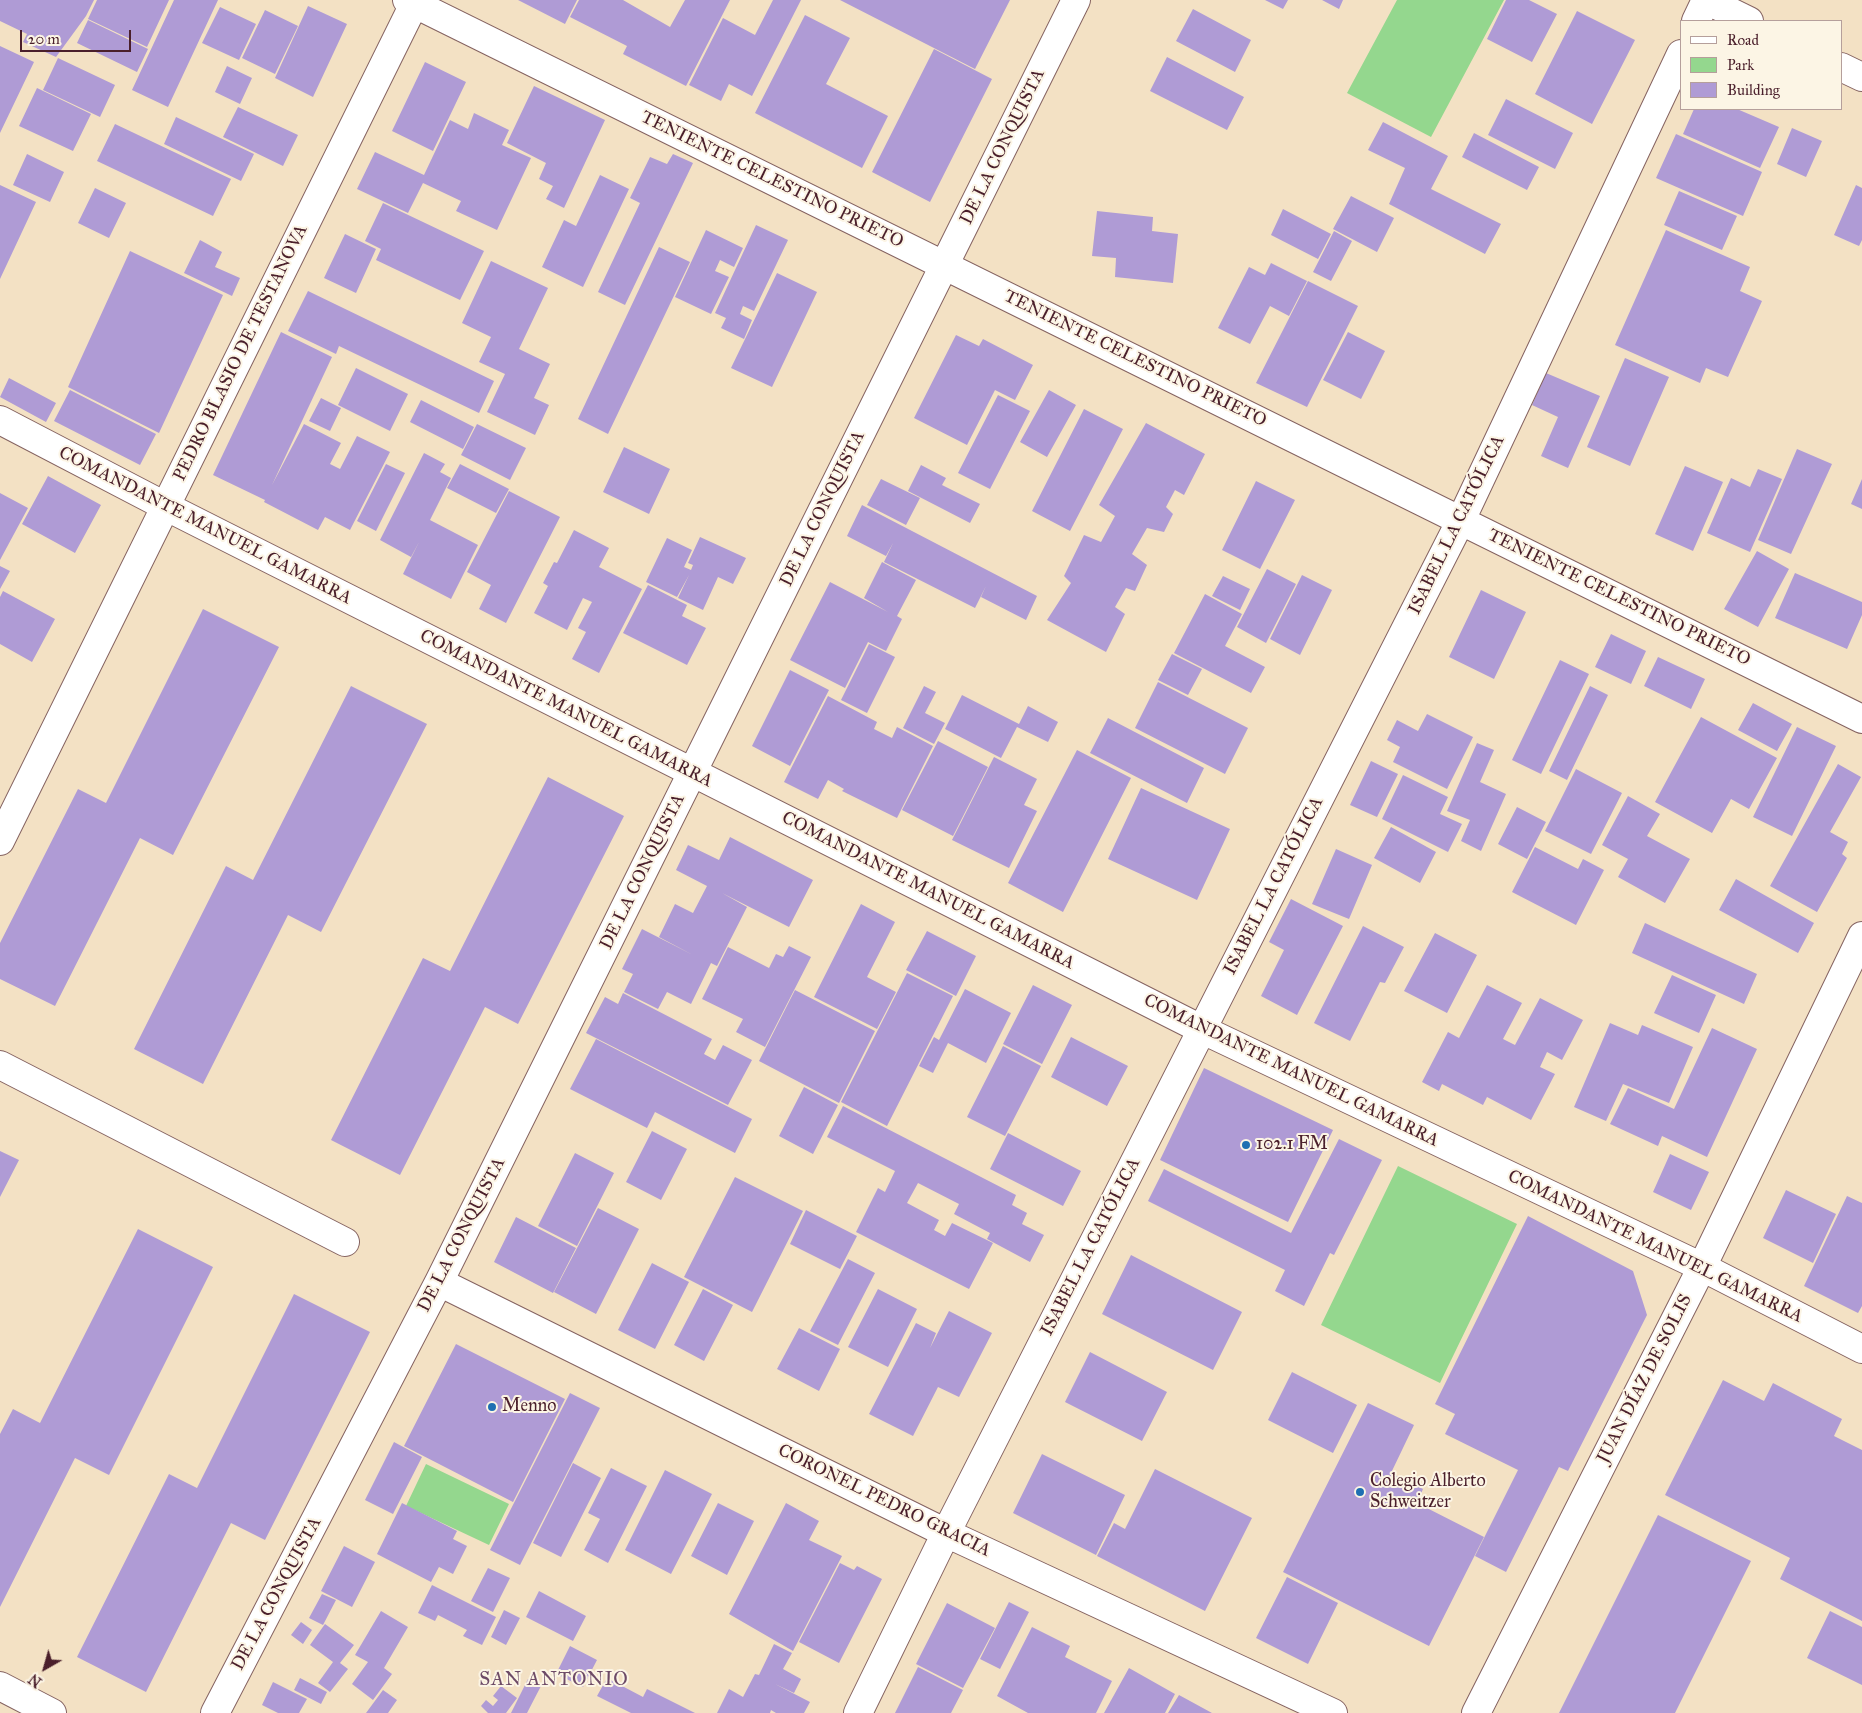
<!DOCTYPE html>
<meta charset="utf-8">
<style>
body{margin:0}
#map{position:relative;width:1862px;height:1713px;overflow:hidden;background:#f3e1c4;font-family:"IM FELL Great Primer",serif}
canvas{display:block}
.legend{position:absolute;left:1680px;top:20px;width:162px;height:90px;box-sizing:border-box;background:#fcf5e5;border:1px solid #b59f9b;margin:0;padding:6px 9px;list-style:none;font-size:15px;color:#4a1f2b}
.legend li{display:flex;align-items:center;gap:10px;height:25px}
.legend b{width:25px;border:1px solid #b59f9b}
.north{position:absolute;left:20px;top:1643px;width:50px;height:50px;-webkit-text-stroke:4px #fcf5e5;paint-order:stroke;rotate:218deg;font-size:14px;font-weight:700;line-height:20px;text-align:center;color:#4a1f2b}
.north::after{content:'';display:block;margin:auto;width:18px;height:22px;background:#4a1f2b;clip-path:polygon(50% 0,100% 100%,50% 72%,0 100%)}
.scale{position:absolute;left:20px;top:30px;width:111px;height:22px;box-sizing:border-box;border:2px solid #4a1f2b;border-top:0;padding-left:6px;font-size:15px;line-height:18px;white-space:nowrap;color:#4a1f2b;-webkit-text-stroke:4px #fcf5e5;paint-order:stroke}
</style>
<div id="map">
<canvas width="1862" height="1713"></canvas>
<ul class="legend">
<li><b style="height:6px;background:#fff"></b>Road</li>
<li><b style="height:14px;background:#94d78e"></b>Park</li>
<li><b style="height:14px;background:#af9bd5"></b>Building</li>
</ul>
<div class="north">N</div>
<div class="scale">20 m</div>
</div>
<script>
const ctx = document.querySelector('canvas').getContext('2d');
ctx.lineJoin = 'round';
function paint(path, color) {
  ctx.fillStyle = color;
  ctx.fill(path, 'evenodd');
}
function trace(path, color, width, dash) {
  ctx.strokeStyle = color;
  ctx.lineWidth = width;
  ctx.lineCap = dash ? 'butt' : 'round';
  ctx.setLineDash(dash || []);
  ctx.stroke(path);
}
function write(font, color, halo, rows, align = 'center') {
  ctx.font = font + ' "IM FELL Great Primer",serif';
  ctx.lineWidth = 4;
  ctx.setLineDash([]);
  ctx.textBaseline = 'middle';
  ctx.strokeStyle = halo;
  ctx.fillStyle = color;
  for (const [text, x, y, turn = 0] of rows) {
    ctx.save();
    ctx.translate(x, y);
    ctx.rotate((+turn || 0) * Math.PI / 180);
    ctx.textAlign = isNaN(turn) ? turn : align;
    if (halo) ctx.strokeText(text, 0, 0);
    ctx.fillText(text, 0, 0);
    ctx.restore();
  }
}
paint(new Path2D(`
 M1397,0h107l-73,137 -84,-44z
 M1398,1166l119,58 -77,159 -119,-58z
 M426,1464l83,40 -20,41 -83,-39z`), '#94d78e');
paint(new Path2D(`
 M0,0h94l-8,16 -30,41 -33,-15 4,-8 -27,-13z
 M97,0h72l-22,47 -59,-28z
 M174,0h44l-50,107 -36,-17z
 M518,0h59l-12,24z
 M579,0h44l47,27 15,-27h45l-44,86 -63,-32 4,-8 -57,-29z
 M773,0h28l-49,96 -23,-12 -8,17 -32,-16 34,-67 32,17z
 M840,0h170l-35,69z
 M1265,0h23l-5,9z
 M1322,0h21l-4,9z
 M1506,0h23l28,14 -25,48 -45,-23z
 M308,6l39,18 -34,73 -38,-19z
 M220,7l36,17 -17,36 -37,-17z
 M1193,9l58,31 -16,32 -59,-31z
 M265,10l33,16 -23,48 -33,-16z
 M1577,11l58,29 -43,84 -57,-30z
 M805,15l45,23 -24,46 62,32 -26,52 -107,-55z
 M88,20l60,29 -11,23 -60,-29z
 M0,46l34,16 -34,71z
 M934,49l58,30 -62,123 -58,-30z
 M1167,57l77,40 -17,33 -77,-39z
 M58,58l57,27 -15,32 -57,-27z
 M425,62l41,20 -33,69 -41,-20z
 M227,66l25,12 -12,26 -25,-12z
 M534,86l71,34 -41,88 -18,-9 7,-13 -14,-7 7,-16 -39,-20z
 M37,88l54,26 -18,37 -54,-25z
 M1506,99l67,34 -18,36 -67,-34z
 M238,107l60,28 -15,31 -60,-29z
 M1694,109h43l42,18 -19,41 -77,-34z
 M474,113l35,17 -7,15 29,13 -34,72 -41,-19 5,-10 -38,-18 -15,30 -51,-24 18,-37 49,23 26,-55 18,9z
 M176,117l78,37 -13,27 -77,-37z
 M1383,122l65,34 -17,33 70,35 -16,30 -96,-50 16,-36 -37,-18z
 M115,124l116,55 -18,37 -116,-55z
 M1792,128l30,13 -16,36 -29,-13z
 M1474,133l65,34 -12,23 -65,-33z
 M1676,134l86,38 -19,44 -87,-38z
 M27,154l37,18 -14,30 -37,-17z
 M673,154l20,9 -68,142 -27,-13 42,-89 -10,-5 20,-41 17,7z
 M600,175l29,14 -46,98 -41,-20 22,-47 12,6z
 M0,185l36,17 -36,77z
 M1856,185l6,3v52l-3,6 -25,-11z
 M95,188l31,15 -17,35 -31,-15z
 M1679,191l58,25 -15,34 -58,-25z
 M1351,196l43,22 -17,34 -44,-23z
 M383,203l101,48 -24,49 -84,-40 5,-11 -16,-8z
 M1283,209l48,25 -13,25 -47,-24z
 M1097,211l56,6 -1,14 26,3 -5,49 -58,-6 1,-19 -24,-2z
 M756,225l32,15 -34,71 -11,-5 -3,8 12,6 -8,19 -23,-11 5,-10 -11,-5z
 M706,230l37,18 -9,19 -14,-7 -5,11 14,6 -18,37 -36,-17z
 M1666,230l84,37 -10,24 22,10 -34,76 -22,-9 -6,15 -85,-38z
 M1334,231l18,10 -21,40 -18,-9z
 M345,234l31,15 -20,44 -32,-15z
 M200,240l22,12 -7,15 25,11 -8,18 -48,-23z
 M659,247l31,15 -82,172 -30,-15z
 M130,251l93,44 -64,138 -91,-46z
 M491,261l57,27 -29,61 31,15 -16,34 15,7 -14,30 -48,-23 18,-38 -26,-12 12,-25 -29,-14z
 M1271,263l36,18 -18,35 -19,-10 -20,38 -32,-16 31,-61 16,8z
 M777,273l40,19 -45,95 -41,-19z
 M1308,281l50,25 -51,101 -51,-24z
 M308,291l186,90 -15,32 -140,-67 -3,8 -48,-23z
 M281,332l51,25 -60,128 32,-61 37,19 -11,21 10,5 17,-33 33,16 -40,78 -25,-13 -7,13 -54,-28 1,-2 -52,-25z
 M1348,332l37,19 -24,48 -38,-19z
 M956,335l23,11 4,-7 50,26 -18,35 -20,-10 -28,55 -53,-27z
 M1625,358l44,19 -39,89 -43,-19z
 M356,368l52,26 -18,37 -52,-26z
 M1546,373l54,23 -32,72 -27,-12 17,-39 -26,-12z
 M9,378l47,25 -10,19 -46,-25z
 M70,390l86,44 -16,31 -86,-44z
 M1049,390l27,15 -29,52 -27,-15z
 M998,395l32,16 -40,78 -32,-16z
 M321,398l20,10 -11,23 -21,-10z
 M421,400l53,27 -11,22 -53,-27z
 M1084,409l39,20 -53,102 -38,-20z
 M1146,423l59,31 -21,41 -9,-5 -9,17 7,7 -9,18 -17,-4 -15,26 15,11 -12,26 -9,-3 -11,19 10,7 -19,38 -59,-32 24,-37 -7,-7 20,-41 17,7 14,-26 -16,-11z
 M477,424l49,24 -16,32 -49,-25z
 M624,447l46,22 -21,45 -46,-22z
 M1797,449l35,15 -41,90 -33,-14z
 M424,453l21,11 -5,8 11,6 -21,42 48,25 -27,54 -48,-25 16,-32 -8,15 -31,-17z
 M386,464l19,9 -29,58 -19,-10z
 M460,464l49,25 -13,24 -49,-25z
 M921,465l25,13 -4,7 38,19 -10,19 -62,-32z
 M1685,466l38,16 -30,69 -38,-17z
 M1758,469l24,10 -32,73 -43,-19 24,-55 19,9z
 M48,476l53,29 -26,48 -53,-29z
 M881,479l39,19 -14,27 -39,-20z
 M1862,479v30l-11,-5z
 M1256,481l39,19 -35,69 -38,-19z
 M509,491l51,26 -54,106 -27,-14 12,-24 -24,-13z
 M0,493l28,15 -28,52z
 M862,505l175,91 -11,24 -45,-23 5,-11 -11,22 -91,-46 9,-19 -7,13 -39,-20z
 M574,530l35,18 -10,19 43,22 -43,84 -27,-14 14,-27 -8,-4 14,-26 -9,-4 -16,32 -33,-17 14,-27 -5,-3 11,-21 3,1z
 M700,537l46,21 -13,26 -15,-7 -15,33 -25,-12 11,-23 -12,22 -31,-15 21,-44 25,12 -8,17 7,3 2,-5 -5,-2z
 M1757,551l32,18 -31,58 -34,-18z
 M882,562l34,18 -19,36 5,3 -16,32 -18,-9 -23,46 -55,-28 40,-78 58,30 -24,-14z
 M0,566l10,5 -10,18z
 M1267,569l29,15 -30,59 -29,-16z
 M1795,573l67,29v13l-15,34 -72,-31z
 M1302,575l30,15 -32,65 -30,-16z
 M1223,576l27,13 -10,21 -28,-14z
 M648,585l39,20 -5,11 24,12 -19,37 -64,-32z
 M1481,590l45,22 -32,67 -45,-22z
 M3,591l52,28 -23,43 -32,-18v-47z
 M1205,594l37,20 -17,32 40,21 -14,26 -77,-40z
 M203,609l76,38 -106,208 -33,-17 -85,168 -55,-27v-36l78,-154 28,14z
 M1611,634l35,17 -15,33 -36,-17z
 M869,644l26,13 -28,56 -26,-13z
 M1172,654l30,15 -14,26 -30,-15z
 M1658,657l47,22 -14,30 -47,-23z
 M1560,660l29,14 -48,100 -29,-14z
 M790,670l39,20 -39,76 -38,-20z
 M1158,682l90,46 -23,46 -90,-46z
 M351,686l76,38 -106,208 -33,-17 -85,169 -69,-35 92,-183 27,14z
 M924,686l12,6 -11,21 20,10 -11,21 -31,-16z
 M1590,686l18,9 -41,85 -18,-9z
 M962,695l57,29 9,-18 30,16 -10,20 -31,-15 -16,31 -56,-29z
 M828,696l49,26 -3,7 18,9 5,-11 36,19 -36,72 -55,-27 2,-2 -16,-9 -10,19 -34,-17z
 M1753,703l39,21 -15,27 -39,-21z
 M1427,714l46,23 -26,52 -54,-27 7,-15 -13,-7 10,-20 21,11z
 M1701,717l76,41 -28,51 -18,-10 -19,34 -57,-31z
 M1108,718l96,50 -17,35 -97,-50z
 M1797,727l39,19 -44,90 -39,-19z
 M938,741l50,26 -35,69 -51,-26z
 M1477,743l17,7 -14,32 26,12 -25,57 -20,-10 9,-21 -23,-9z
 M1077,750l54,28 -68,134 -55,-29z
 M994,757l43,22 -13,26 13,6 -28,57 -57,-28z
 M1371,761l27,13 -21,43 -27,-12z
 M1838,764l23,13 -31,55 18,10 -6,12 5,4 -30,54 -47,-26z
 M1576,769l46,24 -31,61 -46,-23z
 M1403,775l45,22 -8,17 22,10 -14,28 -66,-33z
 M548,777l76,39 -106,208 -33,-17 -85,168 -69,-35 92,-182 27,13z
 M1141,788l89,41 -33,71 -89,-41z
 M1628,796l32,18 -13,22 43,23 -25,44 -47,-26 10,-18 -26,-14z
 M1517,807l29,15 -19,37 -29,-15z
 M1391,827l45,25 -16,31 -46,-25z
 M730,837l83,43 -24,47 -67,-34 25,14 -30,59 -6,-3 -20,41 -24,-12 -9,17 -34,-17 9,-18 -11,-5 20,-40 51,26 -34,-18 16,-33 18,9 14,-27 -31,-16 12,-25 31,15z
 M1535,847l43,22 5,-10 21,11 -28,55 -64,-33z
 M1336,849l36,16 -23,54 -37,-15z
 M1736,879l78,44 -16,30 -79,-43z
 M1291,899l52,27 -46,89 -36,-19 23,-46 -15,-8z
 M861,904l34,18 -28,55 29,15 -19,37 -63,-32z
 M1645,923l112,51 -13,30 -112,-51z
 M1363,926l41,21 -19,36 -5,-1 -30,59 -36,-18z
 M927,931l49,25 -20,40 -50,-26z
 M1435,933l42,22 -30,58 -43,-22z
 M789,946l22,11 -46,90 -29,-15 7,-13 -41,-20 26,-52 41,21 7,-14 7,3z
 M907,973l46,23 -66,130 -46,-24z
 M1672,975l44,20 -17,38 -45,-20z
 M1033,985l39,20 -30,59 -39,-20z
 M1487,985l35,18 -19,36 12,6 25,-47 43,22 -21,40 -15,-8 -7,15 15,7 -24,46 -44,-23 -4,8 -41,-21 -3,7 -17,-9 26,-50 11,6z
 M965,989l46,24 -25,50 -38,-20 -15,30 -14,-7 15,-29 5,3z
 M795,990l80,41 -36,72 -80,-42z
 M623,993l89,46 -8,15 11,6 8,-15 29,15 -24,45 -142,-72 19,-36 13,7z
 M1610,1023l28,12 4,-10 51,22 -24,56 -46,-19 -17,37 -32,-14z
 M1712,1028l45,21 -50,108 -45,-21 -4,10 -48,-22 18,-36 46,21z
 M1071,1037l57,29 -21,40 -56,-29z
 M596,1039l156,80 -17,34 -80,-41 -8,16 -77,-39z
 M1003,1046l38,20 -36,70 -38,-19z
 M1204,1068l129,62 -45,92 -128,-62z
 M804,1087l34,18 -25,49 -34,-18z
 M843,1106l173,89 -4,10 15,8 -5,11 22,11 -14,27 -43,-23 3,-6 -36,-19 5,-10 -41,-21 -11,20 32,17 -5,10 11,6 7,-13 41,20 -24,46 -113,-57 22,-44 7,4 10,-21 -68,-34z
 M652,1131l35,18 -26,51 -35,-18z
 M1008,1133l73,38 -18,35 -73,-37z
 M1339,1139l43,21 -48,95 -4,-2 -26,53 -29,-15 10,-21 -137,-69 16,-32 127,64z
 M0,1151l19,9 -19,37z
 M575,1153l39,20 -37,73 -39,-20z
 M1670,1154l39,18 -18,38 -38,-18z
 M735,1177l68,34 -51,101 -68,-35z
 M1786,1190l50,24 -23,49 -50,-25z
 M1847,1196l15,7v103l-4,7 -54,-27z
 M598,1208l41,21 -43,85 -42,-22z
 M806,1210l51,26 -17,33 -50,-25z
 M1528,1216l105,55 14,44 -79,156 -9,-4 -53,105 -31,-16 43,-86 -73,-36 10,-20 -20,-10z
 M516,1217l60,31 -23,45 -59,-31z
 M138,1229l75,38 -104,208 -34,-17 -75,149v-173l13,-25 27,14z
 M1131,1255l111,57 -29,58 -111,-56z
 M848,1259l27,14 -37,72 -28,-14z
 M652,1263l37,19 -34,67 -37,-19z
 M703,1289l30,16 -29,56 -30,-16z
 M878,1289l39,20 -29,58 -40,-20z
 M294,1294l76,38 -105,208 -34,-17 -85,169 -69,-35 92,-183 28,14z
 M949,1311l43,22 -33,64 -21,-10 -25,49 -44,-22 47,-91 20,10 -6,15z
 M799,1328l41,21 -21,42 -42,-22z
 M456,1344l109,55 -52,103 -109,-56z
 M1090,1352l77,40 -25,49 -77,-39z
 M1292,1372l65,33 -24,48 -65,-33z
 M1723,1380l41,21 9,-18 69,36 -8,17 28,14v171l-82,-42 10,-21 -125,-63z
 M570,1393l30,15 -80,157 -30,-15z
 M1368,1403l46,22 -23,48 32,16 -6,14 67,34 -55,109 -146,-74z
 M394,1442l28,15 -29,57 -28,-14z
 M1042,1454l83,41 -29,60 -83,-42z
 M573,1463l28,15 -40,79 -28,-14z
 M611,1468l36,18 -39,77 -24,-13 16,-31 -12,-6z
 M1155,1469l97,49 -47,93 -108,-55 17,-33 11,6z
 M665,1470l47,24 -41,80 -46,-24z
 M402,1503l55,28 -4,8 14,7 -14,28 -14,-7 -8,15 -54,-28z
 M718,1503l36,18 -27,54 -36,-19z
 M786,1503l33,18 -10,19 33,16 -49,95 -64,-37z
 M1658,1515l93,46 -76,152h-116z
 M344,1546l31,16 -23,45 -31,-16z
 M840,1563l14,7 3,-4 25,13 -43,84 -40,-21z
 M488,1568l22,10 -17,34 -22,-11z
 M1287,1577l51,26 -30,61 -52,-26z
 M432,1585l64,32 -14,28 -19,-9 4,-6 -29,-15 -3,6 -17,-8z
 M539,1591l47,25 -13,25 -47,-24z
 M322,1594l14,6 -13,25 -14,-7z
 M1009,1602l20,10 -29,57 -20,-10z
 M947,1603l48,25 -32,60 -47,-24z
 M504,1610l16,8 -14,27 -15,-8z
 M381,1611l27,16 -24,41 8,6 -19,26 -21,-16 16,-22 -13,-7z
 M1830,1611l32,16v58l-55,-27z
 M301,1622l11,8 -9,14 -12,-9z
 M325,1624l29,21 -14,18 8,6 -18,23 -12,-9 15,-21 -23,-17z
 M1032,1627l38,19 -5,11 47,24 -16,32h-68l-31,-17z
 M774,1644l18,9 -9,16 18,10 -7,14 -19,-9 35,18 -6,11h-28l-5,-3 -1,3h-53l12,-24 14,8 12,-23 4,1z
 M570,1646l27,14 -14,27 -27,-13z
 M918,1667l45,23 -12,23h-56z
 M1129,1668l46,26 -10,19h-61z
 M300,1678l27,14 -6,12 -27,-14z
 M607,1678l36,19 4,-8 48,24h-64l-34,-17z
 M528,1679l13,7 -14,27h-16z
 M273,1682l34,17 -8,14h-21l-16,-8z
 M501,1686l16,12 -11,15h-18l-7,-7 5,-6 7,6 5,-6 -5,-4z
 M383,1690l14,10 -9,13h-22z
 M1179,1695l33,18h-44z`), '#af9bd5');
const minor = new Path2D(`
 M407,0l1455,719
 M1706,0l43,21
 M1696,21l10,-21
 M1841,67l21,10
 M0,420l165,86 1036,523 501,238 160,82
 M0,841l416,-841
 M0,1065l345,177
 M439,1282l507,251 387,180
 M0,1686l52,27
 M215,1713l224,-431 637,-1282
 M858,1713l88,-180 515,-1013 220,-466
 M1476,1713l226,-446 160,-331`);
trace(minor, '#856361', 30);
trace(minor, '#fff', 28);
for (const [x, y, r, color] of [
 [1246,1145,5,"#1f6fb2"],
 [492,1407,5,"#1f6fb2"],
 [1360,1492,5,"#1f6fb2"]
]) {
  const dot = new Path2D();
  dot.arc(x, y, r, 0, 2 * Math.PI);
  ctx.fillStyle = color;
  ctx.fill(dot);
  trace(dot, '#fcf5e5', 2);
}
write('18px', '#4a1f2b', '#fcf5e5', [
 ["DE LA CONQUISTA",1003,147,-64],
 ["TENIENTE CELESTINO PRIETO",772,180,26],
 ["PEDRO BLASIO DE TESTANOVA",241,353,-64],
 ["TENIENTE CELESTINO PRIETO",1135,359,26],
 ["DE LA CONQUISTA",823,509,-64],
 ["ISABEL LA CATÓLICA",1457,525,-64],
 ["COMANDANTE MANUEL GAMARRA",205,526,27],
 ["TENIENTE CELESTINO PRIETO",1619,598,26],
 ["COMANDANTE MANUEL GAMARRA",566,709,27],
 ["DE LA CONQUISTA",643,872,-64],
 ["ISABEL LA CATÓLICA",1274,886,-63],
 ["COMANDANTE MANUEL GAMARRA",928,891,27],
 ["COMANDANTE MANUEL GAMARRA",1291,1071,26],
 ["DE LA CONQUISTA",462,1235,-63],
 ["ISABEL LA CATÓLICA",1091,1247,-63],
 ["COMANDANTE MANUEL GAMARRA",1655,1247,26],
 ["JUAN DÍAZ DE SOLIS",1645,1379,-63],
 ["CORONEL PEDRO GRACIA",884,1501,26],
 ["DE LA CONQUISTA",277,1594,-62]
]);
write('18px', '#4a1f2b', '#fcf5e5', [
 ["102.1 FM",1256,1145],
 ["Menno",502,1407],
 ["Colegio Alberto",1370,1482],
 ["Schweitzer",1370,1503]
], 'left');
ctx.letterSpacing = '1px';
write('19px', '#6d4a66', '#fcf5e5', [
 ["SAN ANTONIO",554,1680]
]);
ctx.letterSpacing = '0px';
</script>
